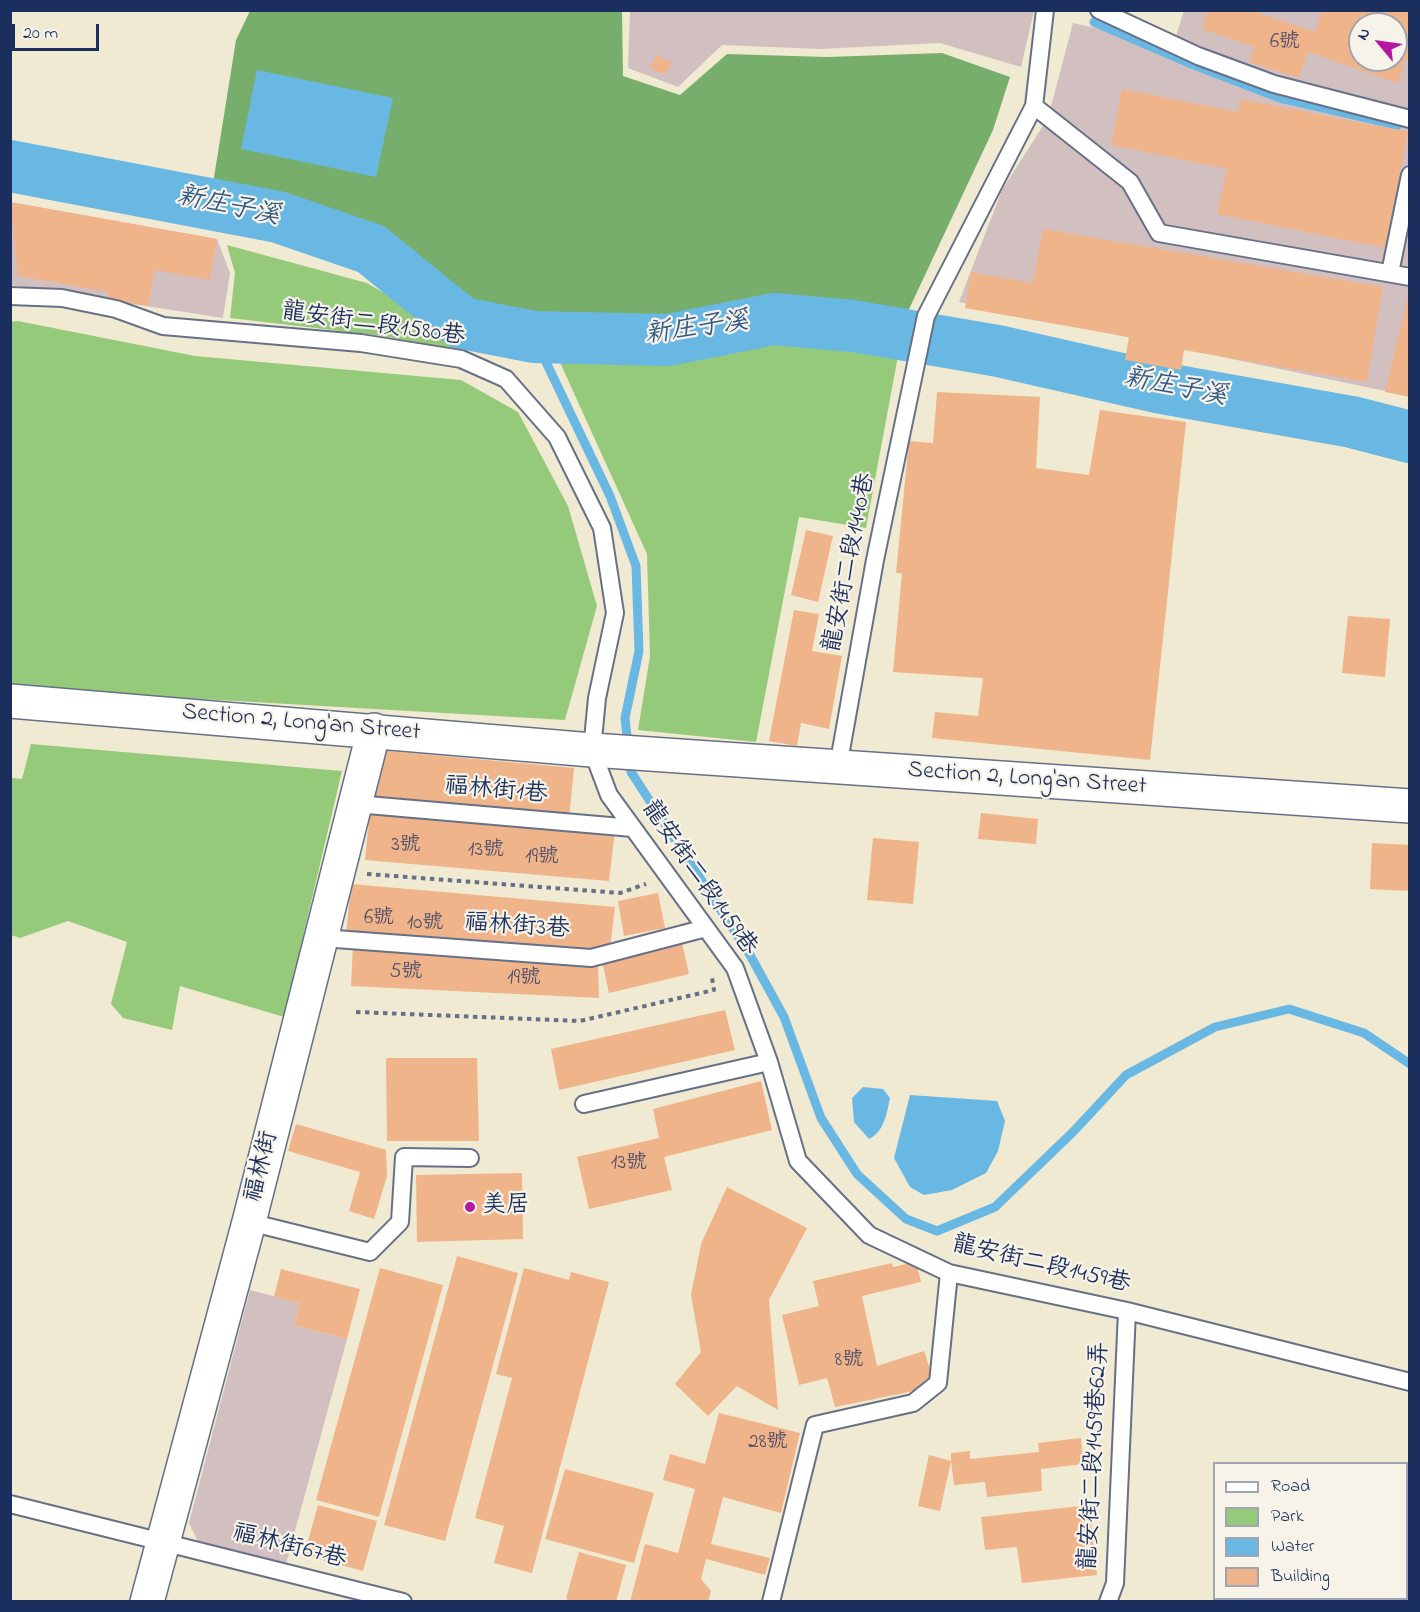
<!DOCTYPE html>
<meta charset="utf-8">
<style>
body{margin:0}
#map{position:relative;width:1420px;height:1612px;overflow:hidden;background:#f0ead3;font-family:"Indie Flower",sans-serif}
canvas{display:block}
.frame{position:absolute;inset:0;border:12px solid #1b2f5e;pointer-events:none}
.legend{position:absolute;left:1213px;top:1462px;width:195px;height:138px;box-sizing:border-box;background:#f7f3e8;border:2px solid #9fa5b1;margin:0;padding:8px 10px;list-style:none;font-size:18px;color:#1b2f5e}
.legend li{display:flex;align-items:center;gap:12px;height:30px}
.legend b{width:30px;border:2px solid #9fa5b1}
.north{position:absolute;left:1348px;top:12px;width:60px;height:60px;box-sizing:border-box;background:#f7f3e8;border:2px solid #9fa5b1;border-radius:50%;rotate:299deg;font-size:16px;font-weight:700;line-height:24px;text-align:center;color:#1b2f5e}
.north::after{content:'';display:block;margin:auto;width:21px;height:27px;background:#b5179e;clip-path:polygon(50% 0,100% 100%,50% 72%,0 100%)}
.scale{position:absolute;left:12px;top:24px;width:87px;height:27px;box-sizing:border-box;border:3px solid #1b2f5e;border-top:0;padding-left:8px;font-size:18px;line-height:21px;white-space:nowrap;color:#1b2f5e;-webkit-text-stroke:4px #f7f3e8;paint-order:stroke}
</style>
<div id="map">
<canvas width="1420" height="1612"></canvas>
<div class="frame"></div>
<ul class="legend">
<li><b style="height:8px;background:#fff"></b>Road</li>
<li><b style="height:16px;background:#96ca7b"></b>Park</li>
<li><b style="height:16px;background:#69b7e3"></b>Water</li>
<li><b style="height:16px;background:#f0b48a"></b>Building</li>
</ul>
<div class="north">N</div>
<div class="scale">20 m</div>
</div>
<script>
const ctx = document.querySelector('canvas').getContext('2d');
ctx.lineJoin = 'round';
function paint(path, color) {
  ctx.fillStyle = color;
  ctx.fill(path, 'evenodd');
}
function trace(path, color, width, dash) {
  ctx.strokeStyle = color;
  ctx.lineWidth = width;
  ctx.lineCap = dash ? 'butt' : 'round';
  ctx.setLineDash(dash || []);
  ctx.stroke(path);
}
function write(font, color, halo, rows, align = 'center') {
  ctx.font = font + ' "Indie Flower","LXGW WenKai TC",sans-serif';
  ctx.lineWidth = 4.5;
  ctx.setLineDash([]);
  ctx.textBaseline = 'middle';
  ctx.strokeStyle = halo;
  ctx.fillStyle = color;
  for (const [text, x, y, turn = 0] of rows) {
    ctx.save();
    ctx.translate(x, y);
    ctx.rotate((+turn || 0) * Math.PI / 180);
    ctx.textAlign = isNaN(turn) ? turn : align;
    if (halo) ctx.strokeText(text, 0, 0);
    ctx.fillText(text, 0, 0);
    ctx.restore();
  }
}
paint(new Path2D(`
 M630,11h404l-13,56 -81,-24 -120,6 -98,-4 -44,42 -50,-19z
 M1184,11h225v385l-450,-94 43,-112 46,-72 25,-95 100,22zM1360,24h36v36h-36z
 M10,202l207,37 13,34 -7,45 -212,-33z
 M250,1290l50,13 -6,22 53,14 -61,225 -87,-20 -10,-21z`), '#d2bfc0');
paint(new Path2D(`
 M227,245l140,38 104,61 -4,8 -84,-16 -153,-18 5,-45z
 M18,321l177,35 266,24 57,32 50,94 29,100 -32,114 -554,-32 -1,-366z
 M781,336l117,20 -32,172 -67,-11 -43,225 -118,-12 12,-74 -3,-102 -89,-196 113,5z
 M31,744l311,27 -58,246 -104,-31 -8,44 -49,-12 -12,-14 16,-62 -59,-21 -48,17 -9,-3v-157l11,1z`), '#96ca7b');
paint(new Path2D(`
 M250,11h372l1,65 57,19 47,-41 100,3 115,-4 68,24 -17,53 -90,192 -128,-24 -114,25 -126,-5 -59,-16 -105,-71 -102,-34 -57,-7 24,-150z`), '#78ae6b');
paint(new Path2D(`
 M257,70l136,28 -17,79 -135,-28z
 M863,1087l20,2 7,9c-3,15 -6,34 -21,41l-15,-17 -2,-24z
 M910,1095l87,6 8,20 -7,30 -12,22 -34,17 -28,5 -14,-8 -16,-29z`), '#69b7e3');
trace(new Path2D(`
 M1094,22l100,43 86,33 118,27
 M534,337l76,159 26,70 3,85 -14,67 3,28
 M629,760l2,12 119,183 34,62 37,101 36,56 49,45 31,12 58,-24 78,-75 53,-57 89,-48 74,-18 75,24 46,31`), '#69b7e3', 9);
trace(new Path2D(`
 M10,166l268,51 93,32 91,74 72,14 134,3 106,-21 79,7 145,25 163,37 191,34 58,15`), '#69b7e3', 52);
paint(new Path2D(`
 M1208,10h41l66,22 7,-22h88v50l-5,-1 -7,24 -90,-31 -9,26 -50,-16 5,-15 -52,-18zM1360,24h36v36h-36z
 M657,55l15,8 -7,12 -15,-7z
 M1122,89l116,23 2,-13 168,33 -23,116 -168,-34 10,-45 -116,-24z
 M10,202l207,37 -7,41 -55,-10 -7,36 -41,-7 1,-7 -90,-16z
 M1043,229l340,58 -16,95 -183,-32 -3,20 -56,-10 4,-23 -164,-29 6,-36 62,11z
 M1409,291h1v106l-25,-5z
 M937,392l103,5 -4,71 53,7 11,-65 86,12 -36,338 -218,-22 3,-26 43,4 5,-38 -90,-6 9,-99h-6l13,-132 24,2z
 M806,530l27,6 -15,66 -27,-7z
 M794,610l25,4 -7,37 30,5 -13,73 -28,-6 -4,23 -28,-5z
 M1348,616l42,3 -5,58 -43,-4z
 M378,750l196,18 -5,51 -197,-19z
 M370,810l245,20 -6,51 -244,-21z
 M981,813l57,6 -2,25 -58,-5z
 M873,838l46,4 -6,62 -46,-4z
 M1372,843l38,2 -1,46 -39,-2z
 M351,884l264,23 -5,41 -20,7 -244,-20z
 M658,893l7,35 -41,8 -6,-35z
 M681,938l8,36 -80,19 -8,-36z
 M353,946l245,16 1,36 -248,-12z
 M725,1010l10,40 -176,40 -8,-41z
 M386,1058h91l2,83h-92z
 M761,1081l11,49 -108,27 8,33 -83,19 -12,-52 82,-19 -6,-29z
 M296,1124l90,26 1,26 -13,43 -25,-8 11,-39 -72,-21z
 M522,1173l1,66 -106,3 -1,-67z
 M727,1187l80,41 -38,72 9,110 -41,-24 -29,30 -33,-32 26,-32 -10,-57 10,-51z
 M457,1256l61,17 -73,268 -61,-16z
 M916,1262l5,20 -59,14 15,70 47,-15 8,24 -18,16 -79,16 -8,-29 -28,7 -17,-70 37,-9 -6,-25 79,-18 1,4z
 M380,1268l63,17 -64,232 -63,-17z
 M524,1268l45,12 2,-8 38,10 -77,291 -38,-10 10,-37 -29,-8 37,-140 -16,-4z
 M281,1269l79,20 -13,50 -53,-14 6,-22 -26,-6z
 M719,1413l81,20 -19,80 -58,-16 -12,47 59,14 -5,17 -59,-16 -5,20 10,12 -3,11h-78l15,-58 33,9 17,-64 -32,-9 7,-26 35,10z
 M1081,1438l2,26 -42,5 1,22 -55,6 -2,-15 -31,3 -3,-24 -11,50 -22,-5 11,-51 22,6v-8l19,-2v8l69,-7 -1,-9z
 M565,1469l89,24 -20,70 -89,-24z
 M318,1505l59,16 -14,50 -59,-16z
 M1089,1505l8,70 -75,8 -5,-36 -32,3 -4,-33z
 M579,1552l47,13 -10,37h-40l-10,-3z`), '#f0b48a');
const lane = new Path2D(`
 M1099,10l99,46 76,28 136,35
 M1034,106l96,76 29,51 251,44
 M1390,273l20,-98
 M10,296l52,2 54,11 47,17 198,17 100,16 45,20 51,58 45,91 13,85 -18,85 -5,52 17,45 126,173 34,94 29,99 71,74 80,38 178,38 283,71
 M838,767l37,-207 51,-244 108,-210 11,-96
 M356,804l277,24
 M322,938l269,20 115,-30
 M584,1104l185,-42
 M249,1222l121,30 30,-30 4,-65 66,1
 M10,1504l393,98
 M771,1602l44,-177 98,-22 25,-20 11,-110
 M1108,1602l7,-19 12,-272`);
const street = new Path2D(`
 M147,1602l102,-380 125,-492`);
const secondary = new Path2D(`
 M10,701l582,49 818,56`);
trace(lane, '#667087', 20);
trace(street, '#667087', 36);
trace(secondary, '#667087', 36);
trace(new Path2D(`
 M367,874l253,19 26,-9
 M356,1012l224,9 134,-31 -2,-12`), '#667087', 4, [4.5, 4.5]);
trace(lane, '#fff', 16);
trace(street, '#fff', 33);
trace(secondary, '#fff', 33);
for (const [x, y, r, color] of [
 [470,1207,6,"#b5179e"]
]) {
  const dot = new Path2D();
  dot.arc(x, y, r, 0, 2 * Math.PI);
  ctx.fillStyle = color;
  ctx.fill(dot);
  trace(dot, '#f7f3e8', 2);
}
write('21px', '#505069', null, [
 ["6號",1285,44],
 ["3號",406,847],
 ["13號",486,852],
 ["19號",542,859],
 ["6號",379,920],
 ["10號",425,925],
 ["5號",406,974],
 ["19號",524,980],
 ["13號",629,1165],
 ["8號",849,1362],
 ["28號",768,1444]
]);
write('24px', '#1b2f5e', '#f7f3e8', [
 ["龍安街二段1580巷",373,326,8],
 ["龍安街二段1440巷",851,563,-79],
 ["Section 2, Long'an Street",301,724,5],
 ["Section 2, Long'an Street",1027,780,4],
 ["福林街1巷",496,792,5],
 ["龍安街二段1459巷",698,879,55],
 ["福林街3巷",517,928,4],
 ["福林街",263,1167,-76],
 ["龍安街二段1459巷",1041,1266,13],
 ["龍安街二段1459巷62弄",1096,1456,-87],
 ["福林街67巷",289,1548,14]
]);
write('24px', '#1b2f5e', '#f7f3e8', [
 ["美居",482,1207]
], 'left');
write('italic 26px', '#325886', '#f7f3e8', [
 ["新庄子溪",228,208,12],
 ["新庄子溪",697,330,-8],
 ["新庄子溪",1175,389,11]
]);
</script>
